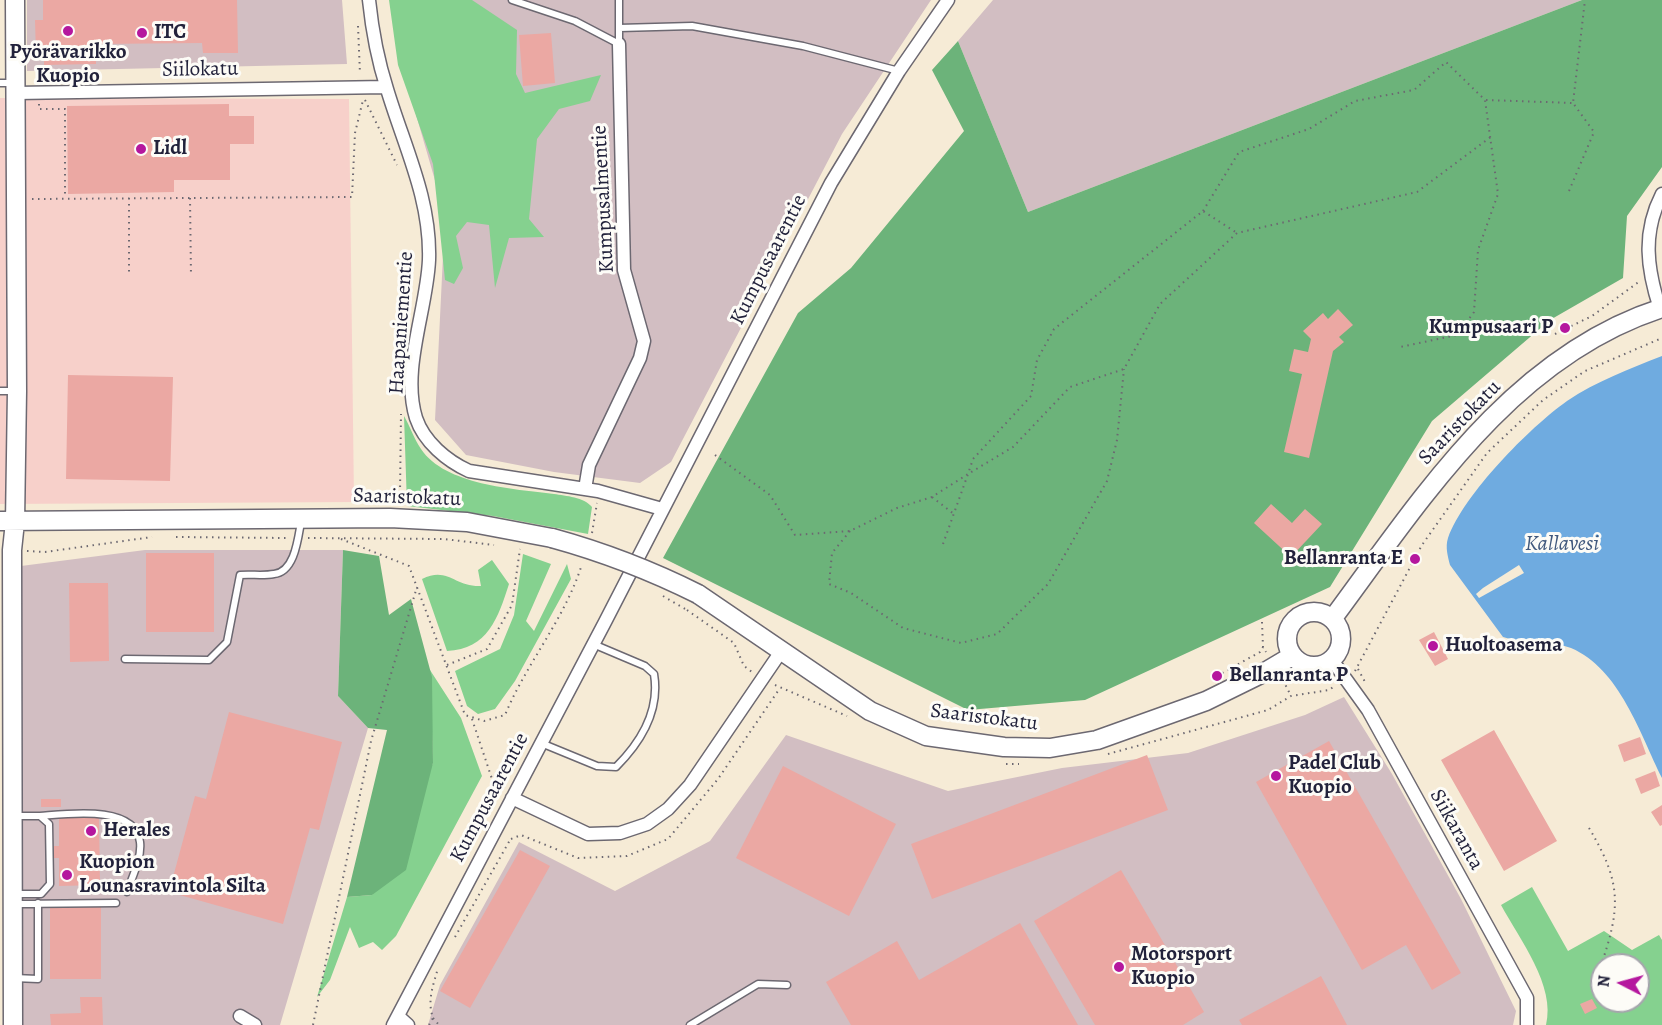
<!DOCTYPE html>
<meta charset="utf-8">
<style>
body{margin:0}
#map{position:relative;width:1662px;height:1025px;overflow:hidden;background:#f6ebd6;font-family:Alegreya,serif}
canvas{display:block}
.north{position:absolute;left:1590px;top:953px;width:60px;height:60px;box-sizing:border-box;background:#fdfcf7;border:2px solid #a5a5ac;border-radius:50%;rotate:276deg;font-size:16px;font-weight:700;line-height:24px;text-align:center;color:#22223b}
.north::after{content:'';display:block;margin:auto;width:21px;height:27px;background:#b5179e;clip-path:polygon(50% 0,100% 100%,50% 72%,0 100%)}
</style>
<div id="map">
<canvas width="1662" height="1025"></canvas>
<div class="north">N</div>
</div>
<script>
const ctx = document.querySelector('canvas').getContext('2d');
ctx.lineJoin = 'round';
function paint(path, color) {
  ctx.fillStyle = color;
  ctx.fill(path, 'evenodd');
}
function trace(path, color, width, dash) {
  ctx.strokeStyle = color;
  ctx.lineWidth = width;
  ctx.lineCap = dash ? 'butt' : 'round';
  ctx.setLineDash(dash || []);
  ctx.stroke(path);
}
function write(font, color, halo, rows, align = 'center') {
  ctx.font = font + ' Alegreya,serif';
  ctx.lineWidth = 6;
  ctx.setLineDash([]);
  ctx.textBaseline = 'middle';
  ctx.strokeStyle = halo;
  ctx.fillStyle = color;
  for (const [text, x, y, turn = 0] of rows) {
    ctx.save();
    ctx.translate(x, y);
    ctx.rotate((+turn || 0) * Math.PI / 180);
    ctx.textAlign = isNaN(turn) ? turn : align;
    if (halo) ctx.strokeText(text, 0, 0);
    ctx.fillText(text, 0, 0);
    ctx.restore();
  }
}
paint(new Path2D(`
 M0,98l349,1 5,403 -354,2z`), '#f7d0ca');
paint(new Path2D(`
 M27,0h315l5,64 -320,7z
 M416,0h515l-89,134 -171,328 -31,21 -86,-11 -88,-17 -31,-35 10,-205 -39,-135z
 M993,0h589l-554,212 -70,-171z
 M145,550h198l-5,146 30,32 -88,297h-258l-1,-459z
 M1344,697l48,77 69,125 55,112 -3,14h-1085l12,-40 79,-143 96,49 95,-50 76,-106 162,56 114,-23 126,-15 117,-38z`), '#d2bec2');
paint(new Path2D(`
 M389,0h83l45,30 -1,44 9,19 76,-18 -11,26 -31,8 -22,30 -8,80 15,18 -35,1 -14,50 -6,-63 -22,-3 -11,14 7,32 -9,16 -9,-4 -12,-116 -35,-99z
 M404,416c6,10 10,23 17,33 24,36 93,40 133,45 12,2 30,3 38,13l-4,27 -95,-18 -86,-10z
 M523,554l28,10 -25,57 8,10 33,-67 4,15 -56,102 -20,28 -17,5 -11,-8 -12,-35 45,-22 14,-34z
 M492,560l17,24c-11,34 -21,65 -62,67l-25,-72c26,-13 32,8 59,7l-3,-16z
 M430,670l31,48 21,58 -86,160 -14,14 -9,-8 -14,6 -9,-21 -20,53 -13,17 30,-100 25,-2 61,-132z
 M1532,887l36,64 36,-20 28,19 27,-15 3,5v85h-116c10,-39 -26,-85 -45,-120zM1602,965h36v36h-36z`), '#85d18f');
paint(new Path2D(`
 M1582,0h80v167l-35,49 -4,62 -73,42 -118,101 -102,166 -245,113 -117,10 -305,-152 135,-245 53,-45 113,-137 -32,-61 26,-29 70,171z
 M343,550l36,6 10,59 22,-16 21,78 1,86 -27,107 -34,25 -25,2 40,-167 -19,-2 -30,-32z`), '#6cb37a');
paint(new Path2D(`
 M1662,356v422c-22,-44 -42,-109 -91,-130 -21,-8 -47,-4 -68,-11l-53,-72c-2,-8 -5,-18 -2,-27 16,-44 81,-110 119,-137 30,-20 62,-32 95,-45z`), '#6fabe0');
paint(new Path2D(`
 M1519,565l5,8 -45,25 -3,-4 7,-6z`), '#f6ebd6');
paint(new Path2D(`
 M43,0h194l1,53h-35l-1,-10 -106,1v20l-52,1v-11h-8l-1,-34h8z
 M551,33l4,50 -32,3 -4,-51z
 M229,104v12h25v28h-24v36h-56v12l-106,2 -1,-88z
 M1338,309l15,16 -14,12 5,5 -11,9 -24,107 -25,-6 18,-78 -13,-3 5,-22 14,3 3,-13 -8,-8 20,-18 5,6z
 M68,375l105,2 -3,104 -104,-2z
 M1271,504l21,19 13,-14 17,15 -31,33 -37,-34z
 M146,553h68v79h-68z
 M69,583h39l1,78 -39,1z
 M1434,632l14,27 -13,7 -16,-26z
 M229,712l113,30 -23,88 -9,-2 -27,96 -114,-32 26,-96 11,3z
 M1494,730l63,111 -53,30 -63,-111z
 M1640,737l6,17 -22,8 -6,-17z
 M1329,741l132,232 -29,17 -26,-45 -44,25 -106,-188z
 M1147,755l21,55 -236,89 -21,-55z
 M783,766l113,58 -47,92 -113,-58z
 M1655,771l5,15 -19,8 -6,-15z
 M41,799h20v8h-20z
 M1662,805v20l-2,1 -9,-14z
 M59,817h40l1,68 -41,1v-28h-5v-12h5z
 M520,850l30,16 -80,142 -30,-17z
 M1121,870l83,142 -21,13h-88l-61,-104z
 M50,907h51v72h-51z
 M1020,923l58,102h-227l-25,-43 71,-41 22,39z
 M1321,976l26,49h-105l-3,-5z
 M80,997h22l1,28h-52l-1,-11 31,-1z
 M1592,999l5,9 -12,6 -5,-10z`), '#eba8a3');
const lane = new Path2D(`
 M512,0l63,21 44,23v-44
 M619,28l73,-2 111,20 96,25
 M0,83h12
 M0,391h14
 M125,659l84,1 18,-18 13,-67c11,-1 23,1 34,-1 21,-2 24,-36 27,-52
 M541,743l56,23 19,1c25,-25 44,-57 38,-93l-9,-8 -52,-22
 M40,816c27,-2 95,-12 100,26 2,16 -8,35 -13,50
 M14,894h27l9,-10 -1,-60 -9,-8h-24
 M14,904l102,-1
 M14,978l24,1v-76
 M690,1025l68,-41 29,1`);
const street = new Path2D(`
 M369,0c3,29 9,61 18,89 17,57 44,110 42,171 -2,49 -28,110 -13,158 8,24 31,43 53,53l129,20 64,18
 M16,93l370,-6
 M1660,309c-13,-40 -18,-76 2,-115
 M585,489l4,-24 51,-107 4,-17 -20,-71 -5,-226
 M1332,660l36,50 159,288v27
 M512,798l76,36 32,-1 27,-9 21,-15 22,-24 92,-135
 M240,1016l15,9
 M398,1016l10,9
 M393,1025l212,-403 226,-439 68,-112 49,-71`);
const secondary = new Path2D(`
 M0,521l390,-3 77,4 85,16
 M698,594l172,117 56,25 78,11 46,1 47,-8 109,-39 59,-29 27,-16
 M1287 639a27 27 0 1 1 54 0a27 27 0 1 1-54 0Z
 M1333,618c89,-120 179,-262 329,-310
 M13,1025l-1,-475 3,-28 2,-131 -2,-391`);
trace(lane, '#6c6871', 9);
trace(street, '#6c6871', 15);
trace(secondary, '#6c6871', 21);
trace(new Path2D(`
 M358,26l2,48
 M365,100l32,65
 M1486,100l87,3
 M39,104v5h26v89
 M1569,191l25,-59 -21,-29 12,-103
 M129,198v77
 M190,198l1,78
 M32,199l320,-2 3,-64 8,-33
 M1203,211l36,-59 70,-23 46,-28 59,-11 32,-28 39,38 13,94 -20,56 -4,62 -17,23 -57,12
 M1555,334l37,-18 48,-35
 M715,455l55,40 25,40 55,-4 47,-23 35,-11 36,-23 5,-15 58,-63 6,-36 17,-31 149,-118 34,22
 M400,493l1,-79
 M932,497l22,17
 M850,531l-18,22 -3,31 22,9 52,35 58,15 36,-9 51,-50 59,-103 10,-41 7,-71
 M592,533l5,-30
 M176,537l111,1
 M308,538l136,1 50,6
 M341,539l68,27 56,149 19,6 21,-6c22,-53 60,-96 77,-151
 M943,544l25,-70 45,-27 57,-60 54,-18 36,-65 77,-71 180,-41 75,-56
 M27,551l18,1 107,-15
 M687,610l47,33 10,23 8,6
 M1262,622l1,25
 M447,665l40,-16 25,-44 8,-56
 M1358,669l7,13
 M1355,671l67,-126 65,-92 56,-53 42,-29 77,-33
 M1217,676l43,-24 3,-5 3,5
 M1283,680l8,16
 M775,685l72,31
 M472,719l24,72 -13,34
 M1108,754l160,-44 23,-14 38,-6 7,-5
 M1006,764h13
 M1589,828c33,55 32,80 11,140
 M511,839l10,-4 57,23 49,-2 41,-17 50,-60 62,-91
 M455,937l55,-97
 M433,1018l6,7
 M313,1025l58,-284 46,-154
 M429,1025l4,-7c-6,-18 0,-32 5,-50`), '#6c6871', 2, [1.5, 4.5]);
trace(lane, '#fff', 6);
trace(street, '#fff', 12);
trace(secondary, '#fff', 18);
const secondaryBridge = new Path2D(`
 M552,538c51,14 98,32 146,56`);
trace(secondaryBridge, '#6c6871', 21, []);
trace(new Path2D(`
 M663,596l24,14`), '#6c6871', 2, [1.5, 4.5]);
trace(secondaryBridge, '#fff', 18);
for (const [x, y, r, color] of [
 [68,31,6,"#b5179e"],
 [142,33,6,"#b5179e"],
 [141,149,6,"#b5179e"],
 [1565,328,6,"#b5179e"],
 [1415,559,6,"#b5179e"],
 [1433,646,6,"#b5179e"],
 [1217,676,6,"#b5179e"],
 [1276,776,6,"#b5179e"],
 [91,831,6,"#b5179e"],
 [67,875,6,"#b5179e"],
 [1119,967,6,"#b5179e"]
]) {
  const dot = new Path2D();
  dot.arc(x, y, r, 0, 2 * Math.PI);
  ctx.fillStyle = color;
  ctx.fill(dot);
  trace(dot, '#fdfcf7', 2);
}
write('bold 21px', '#22223b', '#fdfcf7', [
 ["ITC",154,33],
 ["Pyörävarikko",68,53,"center"],
 ["Kuopio",68,77,"center"],
 ["Lidl",153,149],
 ["Kumpusaari P",1553,328,"right"],
 ["Bellanranta E",1403,559,"right"],
 ["Huoltoasema",1445,646],
 ["Bellanranta P",1229,676],
 ["Padel Club",1288,764],
 ["Kuopio",1288,788],
 ["Herales",103,831],
 ["Kuopion",79,863],
 ["Lounasravintola Silta",79,887],
 ["Motorsport",1131,955],
 ["Kuopio",1131,979]
], 'left');
write('21px', '#22223b', '#fdfcf7', [
 ["Siilokatu",200,70,-1],
 ["Kumpusalmentie",604,199,-93],
 ["Kumpusaarentie",769,260,-63],
 ["Haapaniementie",402,323,-86],
 ["Saaristokatu",1460,423,-46],
 ["Saaristokatu",407,498,2],
 ["Saaristokatu",984,718,7],
 ["Kumpusaarentie",490,798,-62],
 ["Siikaranta",1456,830,61]
]);
write('italic 22px', '#41597d', '#fdfcf7', [
 ["Kallavesi",1562,545]
]);
</script>
